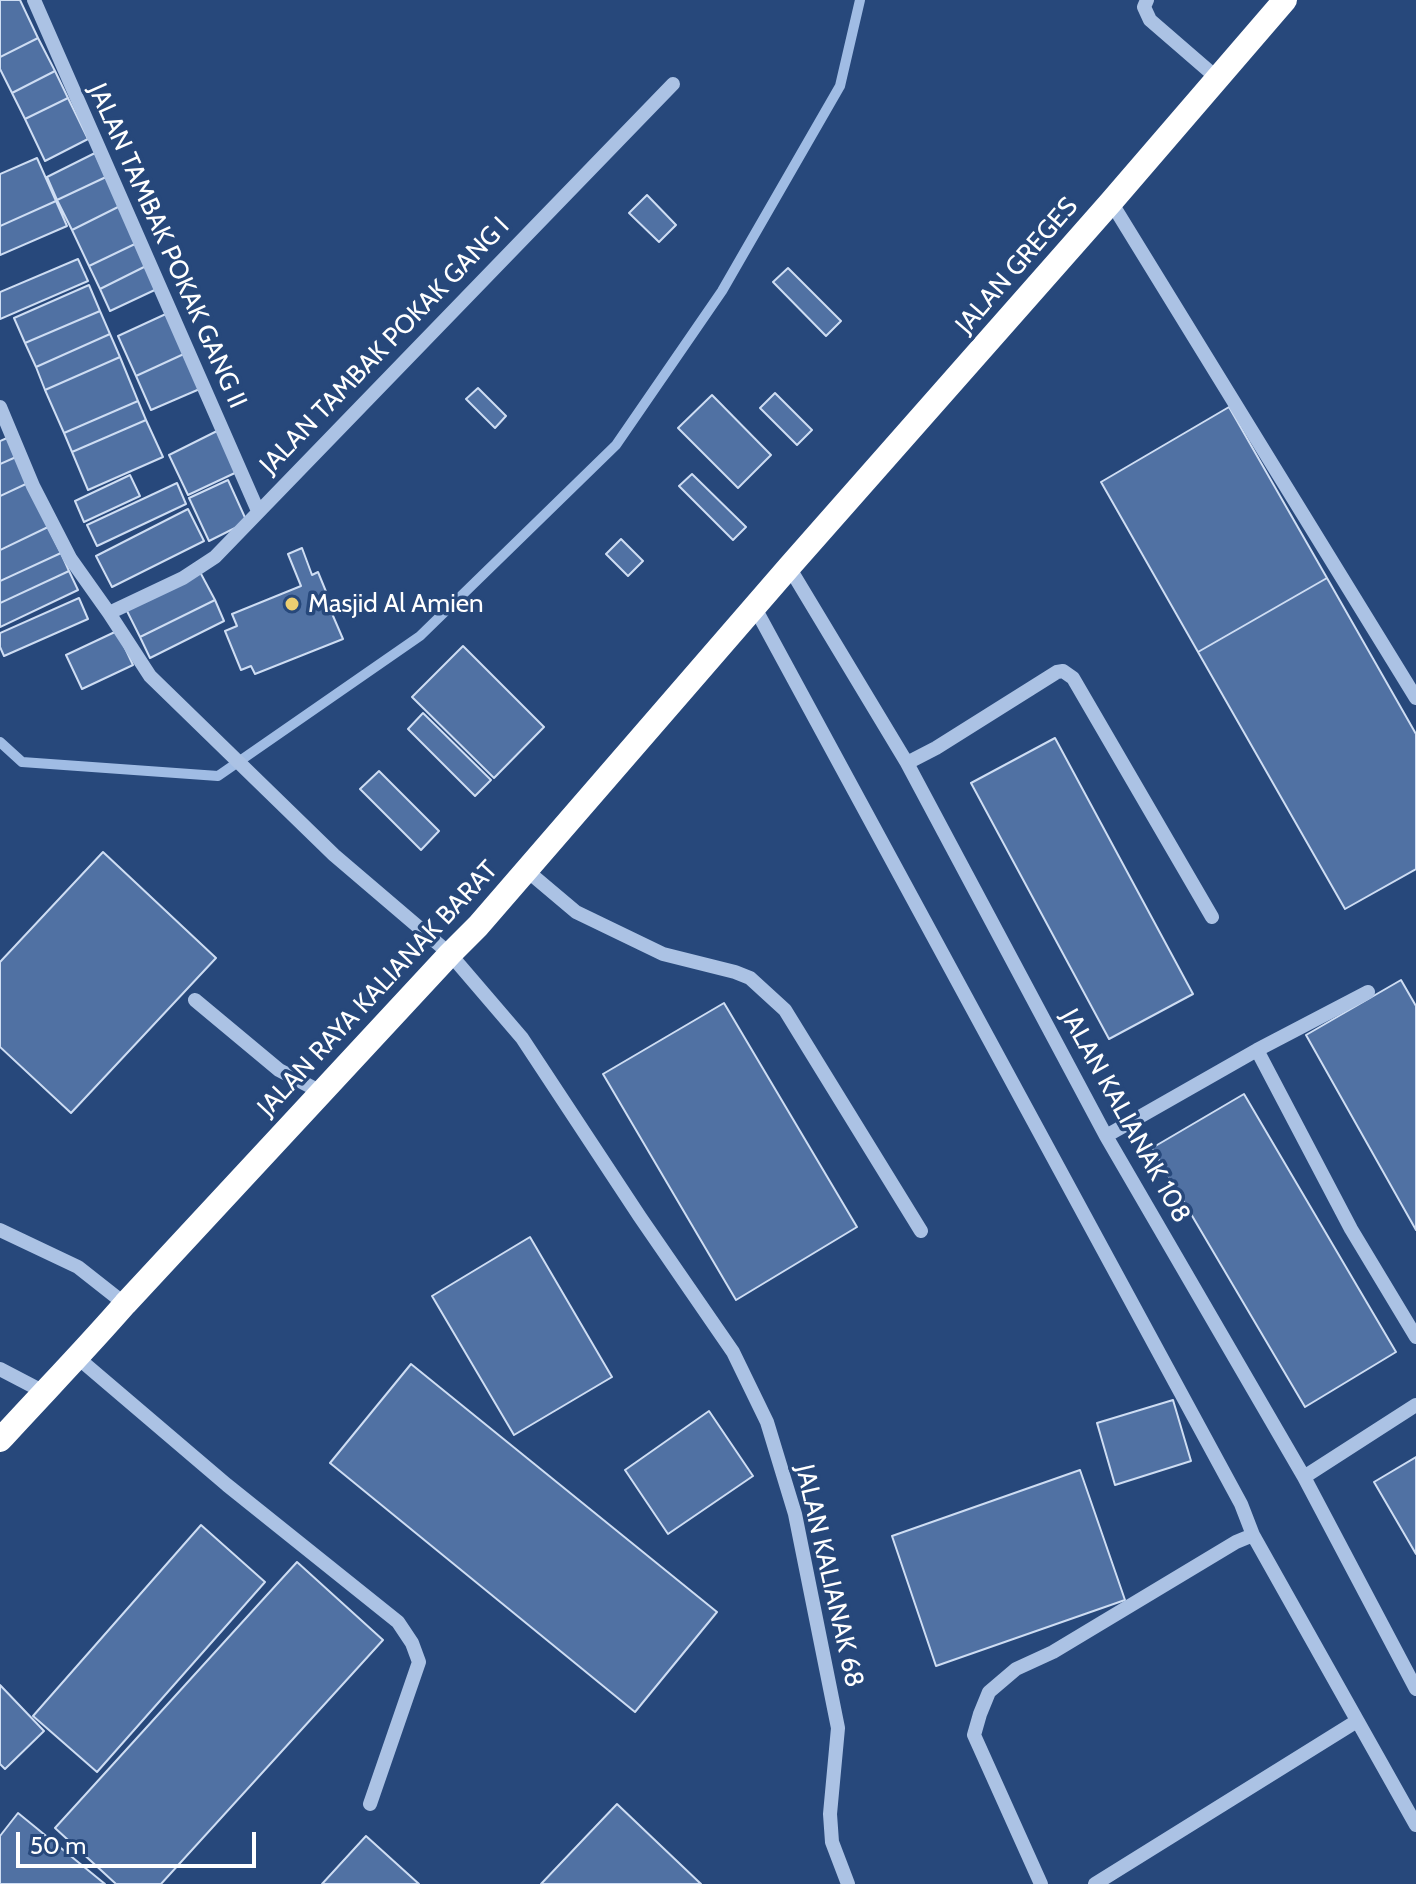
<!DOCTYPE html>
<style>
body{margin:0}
#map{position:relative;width:1416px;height:1884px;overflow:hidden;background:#27487b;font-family:Cabin,sans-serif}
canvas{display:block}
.scale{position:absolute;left:16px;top:1832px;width:240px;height:36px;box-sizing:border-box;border:4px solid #fff;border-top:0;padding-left:10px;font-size:24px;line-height:28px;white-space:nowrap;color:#fff;-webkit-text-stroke:6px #27487b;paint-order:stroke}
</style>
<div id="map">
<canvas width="1416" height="1884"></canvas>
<div class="scale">50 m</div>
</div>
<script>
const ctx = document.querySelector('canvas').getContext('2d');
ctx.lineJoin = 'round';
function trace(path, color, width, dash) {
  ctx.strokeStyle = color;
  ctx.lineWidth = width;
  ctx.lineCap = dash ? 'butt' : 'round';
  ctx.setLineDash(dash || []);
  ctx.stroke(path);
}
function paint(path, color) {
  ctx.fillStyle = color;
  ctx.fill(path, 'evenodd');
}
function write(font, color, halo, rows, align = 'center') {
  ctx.font = font + ' Cabin,sans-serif';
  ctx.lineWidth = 7;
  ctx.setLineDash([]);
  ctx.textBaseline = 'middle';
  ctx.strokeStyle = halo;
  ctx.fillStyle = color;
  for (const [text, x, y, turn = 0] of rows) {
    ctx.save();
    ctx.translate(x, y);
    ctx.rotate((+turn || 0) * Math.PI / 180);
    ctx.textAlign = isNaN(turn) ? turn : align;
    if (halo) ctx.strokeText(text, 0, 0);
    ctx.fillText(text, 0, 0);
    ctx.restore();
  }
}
trace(new Path2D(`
 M0,742l22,20 196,14 202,-140 196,-191 106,-154 118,-205 20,-86`), '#a0bce4', 10);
const building = new Path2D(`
 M0,0h20l18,38 -38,19z
 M38,38l17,33 -43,22 -12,-24v-12z
 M55,71l13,27 -43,21 -13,-26z
 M68,98l20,41 -43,22 -20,-42z
 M95,153l11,24 -49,23 -10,-23z
 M37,158l19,43 -56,25v-52z
 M106,177l14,29 -48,24 -15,-30z
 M647,195l29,30 -17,17 -30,-29z
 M56,201l11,25 -67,29v-29z
 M120,206l17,37 -48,23 -17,-36z
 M137,243l11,22 -48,24 -11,-23z
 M78,259l10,22 -88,38v-27z
 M148,265l11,23 -49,23 -10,-22z
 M788,268l53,53 -15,15 -53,-54z
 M89,285l11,26 -75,32 -11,-25z
 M100,311l10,23 -74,33 -11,-24z
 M168,313l18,40 -50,23 -18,-40z
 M110,334l10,23 -75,33 -9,-23z
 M186,353l16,35 -51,22 -15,-34z
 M120,357l18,44 -74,32 -19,-43z
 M478,388l28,28 -11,12 -29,-29z
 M775,393l37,37 -15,15 -37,-37z
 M712,395l59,60 -33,33 -60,-60z
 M138,401l8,19 -74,32 -8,-19z
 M1229,407l98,171 -129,74 -97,-170z
 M146,420l17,37 -75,33 -16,-38z
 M217,431l20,41 -49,23 -19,-40z
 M7,438l9,19 -16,7v-23z
 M16,457l12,26 -28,13v-32z
 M692,474l54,53 -13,13 -54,-54z
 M130,475l10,21 -56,26 -9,-21z
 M228,480l19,42 -38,19 -20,-43z
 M28,483l20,44 -48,23v-54z
 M177,483l9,21 -89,42 -10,-21z
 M188,509l16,32 -92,46 -16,-31z
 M48,527l13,26 -61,28v-31z
 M621,539l22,22 -15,15 -22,-22z
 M302,548l10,27 6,-3 9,22 -3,1 19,44 -88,35 -4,-8 -10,4 -16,-39 12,-5 -5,-12 69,-28 -13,-32z
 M61,553l8,18 -69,32v-22z
 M69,571l9,19 -78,37v-24z
 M200,572l15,28 -75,37 -14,-28z
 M1327,578l89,156v135l-71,40 -147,-257z
 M79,598l9,21 -84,37 -4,-9v-14z
 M215,600l9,21 -74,37 -10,-21z
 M117,631l16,34 -51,24 -16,-34z
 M463,646l81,81 -50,51 -82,-81z
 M423,713l68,67 -16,16 -67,-67z
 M1055,738l138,256 -84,45 -138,-256z
 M379,771l60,60 -18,19 -61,-61z
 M103,852l113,106 -145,155 -71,-66v-85z
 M1401,980l15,26v224l-110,-195z
 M724,1003l133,224 -121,73 -133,-226z
 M1244,1094l152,258 -91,55 -153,-259z
 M530,1237l82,140 -98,58 -82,-139z
 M411,1364l306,248 -82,100 -305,-249z
 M1173,1400l18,61 -76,24 -18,-62z
 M709,1411l44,65 -85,58 -43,-64z
 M1416,1457v97l-42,-72z
 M1080,1470l45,130 -189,66 -44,-130z
 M201,1525l64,57 -168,190 -64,-56z
 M297,1562l86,78 -222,244h-45l-61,-56z
 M0,1685l44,46 -39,38 -5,-5z
 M617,1804l84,80h-160z
 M18,1813l87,71h-105v-48z
 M366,1836l53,48h-97z`);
paint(building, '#5071a3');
trace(building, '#ceddf3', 2);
trace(new Path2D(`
 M34,0l224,511
 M1147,0l-3,7 6,13 67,58
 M1111,202l305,496
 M0,407l33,79 37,72 39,55 41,63 184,179 116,99 72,84 118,179 93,135 34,70 28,92 43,214 -8,86 2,28 16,42
 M789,567l118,196 199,373 198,341 112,212
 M755,608l486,896 12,31 -17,7 -183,110 -37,17 -27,23 -9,22 -6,21 67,149
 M109,613l74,-35 32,-21 458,-473
 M907,763l29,-15 121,-76 6,-1 10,7 139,239
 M525,869l51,43 87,42 72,18 15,6 35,32 136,221
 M195,1000l84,70 42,22
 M1257,1050l94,179 65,108
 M1106,1136l151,-86 111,-58
 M0,1230l78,37 47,37
 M78,1358l149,127 171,137 14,21 7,19 -49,142
 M0,1369l44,23
 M1304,1477l112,-72
 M1253,1535l163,290
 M1095,1884l262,-163`), '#abc2e4', 14);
trace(new Path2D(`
 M0,1440c42,-46 85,-90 125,-136l325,-350 28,-28 311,-359 322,-365 174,-202`), '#fff', 24);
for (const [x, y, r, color] of [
 [292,604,8,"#ecce71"]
]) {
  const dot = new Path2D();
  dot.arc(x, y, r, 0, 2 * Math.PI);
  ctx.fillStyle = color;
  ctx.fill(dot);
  trace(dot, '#27487b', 3);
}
write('26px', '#fff', '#27487b', [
 ["JALAN TAMBAK POKAK GANG II",167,246,66],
 ["JALAN GREGES",1017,266,-49],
 ["JALAN TAMBAK POKAK GANG I",385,346,-46],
 ["JALAN RAYA KALIANAK BARAT",378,989,-47],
 ["JALAN KALIANAK 108",1125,1116,61],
 ["JALAN KALIANAK 68",829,1576,77]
]);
write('26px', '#fff', '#27487b', [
 ["Masjid Al Amien",308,604]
], 'left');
</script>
